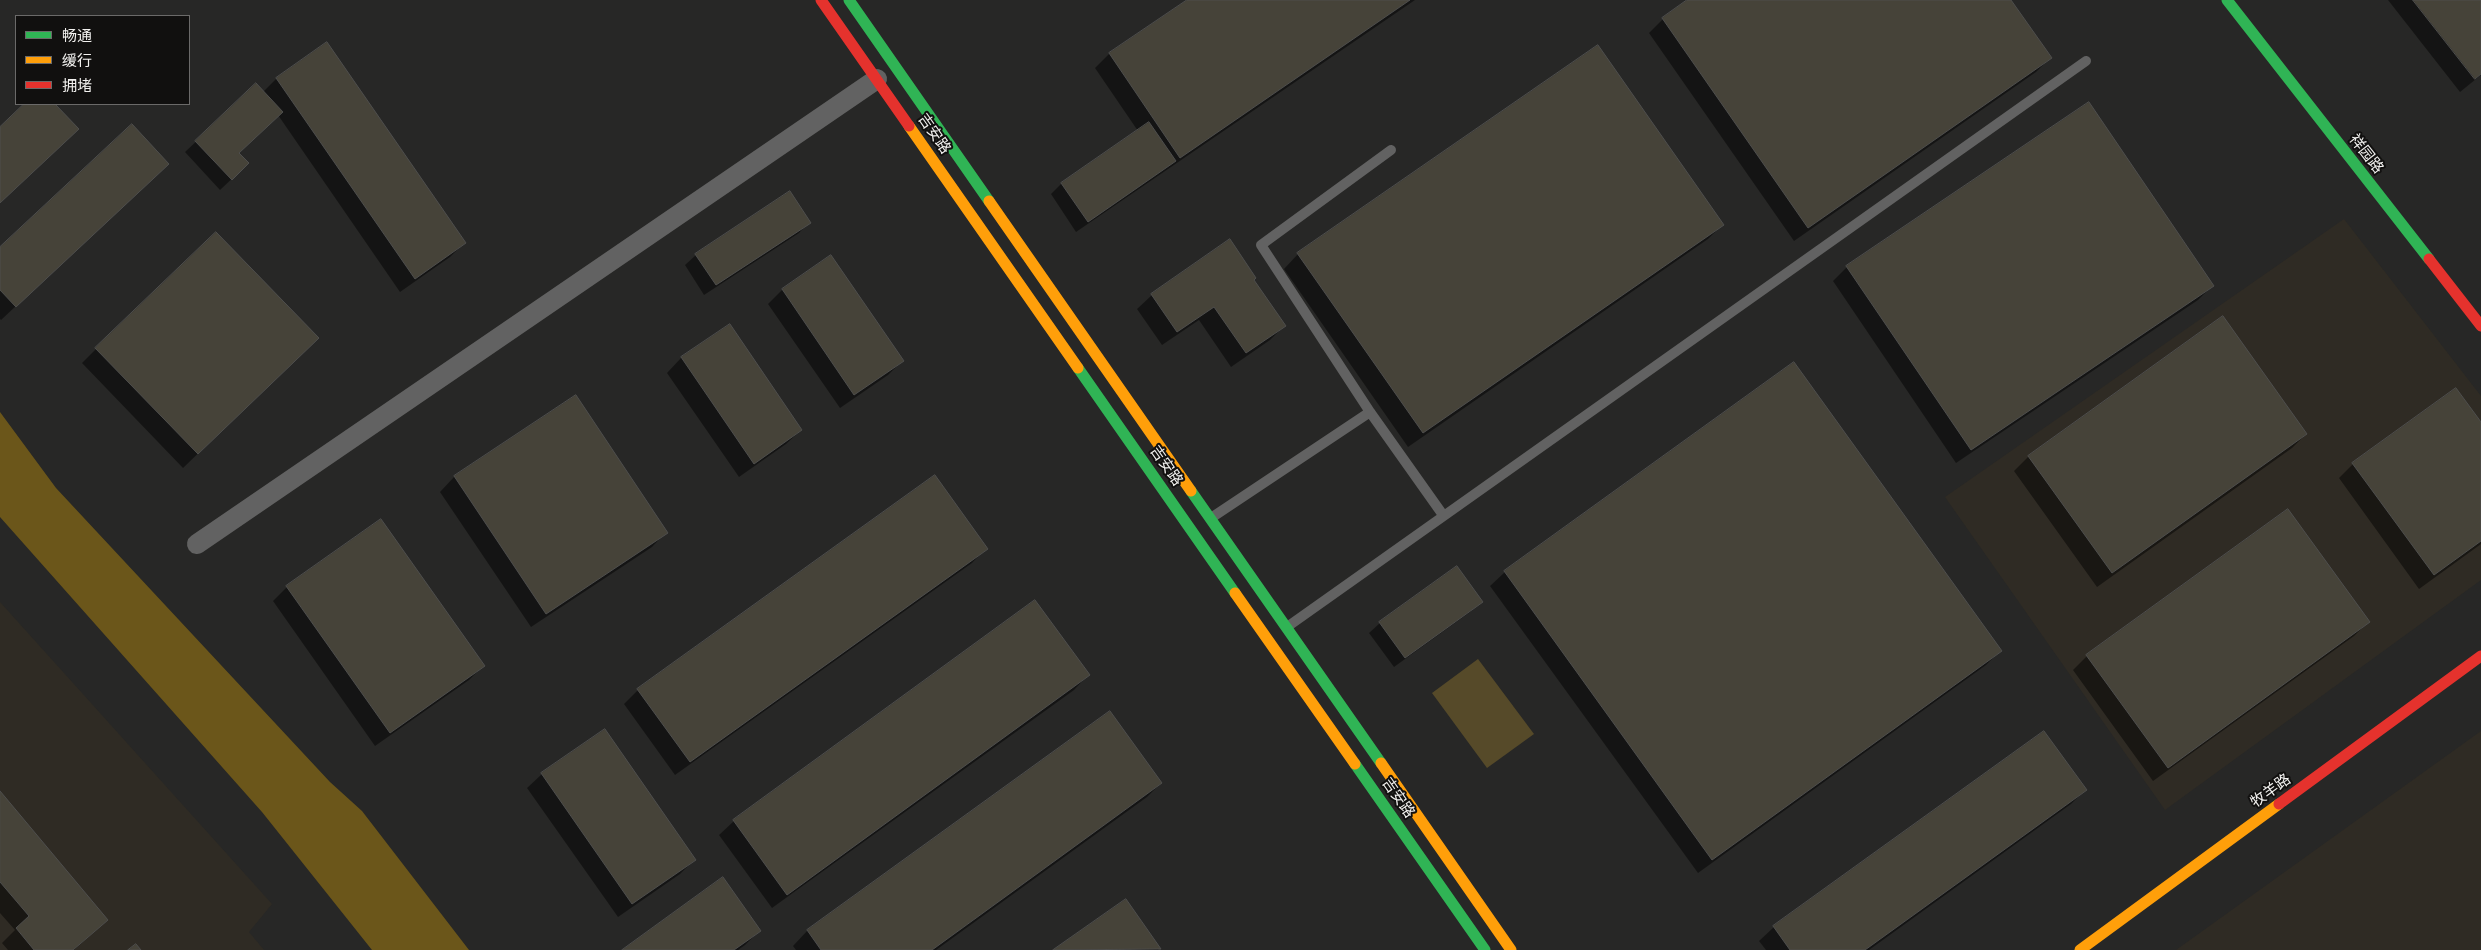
<!DOCTYPE html>
<meta charset="utf-8">
<style>
body{margin:0}
#map{position:relative;width:2481px;height:950px;overflow:hidden;background:#272726;font-family:"Libre Baskerville","Noto Sans SC",serif}
canvas{display:block}
.legend{position:absolute;left:15px;top:15px;width:175px;height:90px;box-sizing:border-box;background:#11100f;border:1px solid #6b6a69;margin:0;padding:6px 9px;list-style:none;font-size:15px;color:#f3f2f0}
.legend li{display:flex;align-items:center;gap:10px;height:25px}
.legend b{width:25px;border:1px solid #6b6a69}
</style>
<div id="map">
<canvas width="2481" height="950"></canvas>
<ul class="legend">
<li><b style="height:6px;background:#30b455"></b>畅通</li>
<li><b style="height:6px;background:#ff9f0a"></b>缓行</li>
<li><b style="height:6px;background:#e5322d"></b>拥堵</li>
</ul>
</div>
<script>
const ctx = document.querySelector('canvas').getContext('2d');
ctx.lineJoin = 'round';
function paint(path, color) {
  ctx.fillStyle = color;
  ctx.fill(path, 'evenodd');
}
function trace(path, color, width, dash) {
  ctx.strokeStyle = color;
  ctx.lineWidth = width;
  ctx.lineCap = dash ? 'butt' : 'round';
  ctx.setLineDash(dash || []);
  ctx.stroke(path);
}
function write(font, color, halo, rows, align = 'center') {
  ctx.font = font + ' "Libre Baskerville","Noto Sans SC",serif';
  ctx.lineWidth = 4;
  ctx.setLineDash([]);
  ctx.textBaseline = 'middle';
  ctx.strokeStyle = halo;
  ctx.fillStyle = color;
  for (const [text, x, y, turn = 0] of rows) {
    ctx.save();
    ctx.translate(x, y);
    ctx.rotate((+turn || 0) * Math.PI / 180);
    ctx.textAlign = isNaN(turn) ? turn : align;
    if (halo) ctx.strokeText(text, 0, 0);
    ctx.fillText(text, 0, 0);
    ctx.restore();
  }
}
paint(new Path2D(`
 M2344,219l137,177v184l-316,230 -220,-313z
 M0,602l272,302 -23,28 15,18h-264z
 M2481,731v219h-305z`), '#2f2b24');
paint(new Path2D(`
 M1478,659l56,75 -47,34 -55,-75z`), '#564a29');
paint(new Path2D(`
 M0,412l56,76 274,294 32,29 107,139h-97l-110,-138 -262,-295z`), '#6b561a');
paint(new Path2D(`
 M1189,0h226l-339,232 -25,-38 10,-10 77,-53 -43,-63 14,-14z
 M1689,0h321l40,58 -14,14 -242,169 -145,-208 14,-14z
 M2388,0h93v75l-21,17z
 M327,44l137,199 -14,14 -50,35 -122,-177 -40,38 -1,21 -17,16 -35,-38 71,-67 7,7 13,-13z
 M153,178l-152,142 -1,-1v-70z
 M809,222l-10,11 -95,62 -19,-30 11,-10z
 M1722,225l-14,14 -300,208 -124,-178 14,-15z
 M830,257l72,104 -14,14 -48,33 -72,-104 14,-14z
 M1847,267l365,19 -14,14 -242,163 -123,-182z
 M1252,280l32,46 -14,14 -39,27 -32,-47 -37,25 -25,-36 15,-14z
 M2222,318l84,116 -14,14 -195,139 -83,-116 14,-14z
 M729,326l72,104 -15,14 -47,33 -72,-104 14,-15z
 M96,349l207,3 -120,116 -101,-105z
 M2455,389l26,35v120l-62,45 -80,-111 14,-14z
 M576,397l90,135 -14,15 -121,80 -91,-135 14,-15z
 M986,548l-14,15 -297,212 -51,-71 14,-14z
 M1505,572l495,79 -14,14 -288,208 -208,-287z
 M287,587l196,79 -14,14 -94,66 -102,-145z
 M1035,602l53,73 -14,15 -302,218 -53,-73 15,-14z
 M1481,602l-11,10 -76,55 -25,-34 11,-10z
 M2368,622l-14,14 -201,145 -80,-111 14,-14z
 M1110,713l51,70 -14,14 -211,153h-140l-3,-4 14,-15z
 M604,730l91,129 -15,15 -62,43 -91,-129 15,-14z
 M2085,790l-14,14 -202,146h-103l-7,-9 15,-14z
 M0,793l107,127 -33,30h-66l-6,-7 13,-13 -15,-17z
 M723,879l36,52 -14,14 -7,5h-116z
 M1126,901l33,48 -1,1h-103z`), '#0007');
const building = new Path2D(`
 M1187,0h223l-230,158 -71,-105z
 M1687,0h324l41,58 -244,170 -146,-210z
 M2413,0h68v74l-6,5z
 M327,42l139,201 -51,36 -139,-201z
 M1598,45l126,180 -301,208 -126,-180z
 M256,83l27,29 -44,41 10,10 -17,17 -37,-39z
 M2089,102l125,184 -243,164 -125,-184z
 M24,104h31l24,25 -79,74v-76z
 M1149,122l27,39 -88,61 -27,-39z
 M132,124l37,40 -153,143 -16,-17v-43z
 M790,191l21,32 -95,62 -21,-31z
 M216,232l103,106 -121,116 -103,-106z
 M1230,239l26,39 -2,2 32,46 -40,27 -32,-46 -37,25 -26,-38z
 M831,255l73,106 -50,34 -72,-106z
 M2223,316l84,118 -195,139 -84,-117z
 M730,324l72,106 -48,34 -73,-107z
 M1794,362l208,289 -290,209 -208,-289z
 M2456,388l25,34v119l-47,34 -82,-112z
 M576,395l92,138 -122,81 -92,-138z
 M935,475l53,74 -298,213 -53,-73z
 M2288,509l82,113 -202,146 -82,-113z
 M381,519l104,147 -95,67 -104,-147z
 M1457,566l26,36 -78,56 -26,-36z
 M1035,600l55,75 -303,220 -54,-75z
 M1110,711l52,72 -230,167h-111l-14,-20z
 M605,729l91,131 -64,44 -91,-131z
 M2044,731l43,59 -222,160h-75l-17,-24z
 M0,791l108,129 -35,30h-39l-18,-22 13,-12 -29,-34z
 M723,877l38,54 -27,19h-112z
 M1126,899l35,50 -108,1z
 M136,944l5,6h-13z`);
paint(building, '#464339');
trace(building, '#4e4e4d', 1);
trace(new Path2D(`
 M1391,150l-130,95 109,167 73,103
 M1211,518l159,-106
 M1287,627l799,-566`), '#626262', 10);
trace(new Path2D(`
 M197,544l680,-465`), '#626262', 20);
trace(new Path2D(`
 M849,0l140,201
 M2227,0l202,259
 M1078,368l157,225
 M1191,491l190,272
 M1355,764l130,186`), '#30b455', 11);
trace(new Path2D(`
 M909,126l169,242
 M989,201l202,290
 M1235,593l120,171
 M1381,763l130,187
 M2080,950l199,-146`), '#ff9f0a', 11);
trace(new Path2D(`
 M821,0l88,126
 M2429,259l52,67
 M2279,804l202,-148`), '#e5322d', 11);
write('15px', '#f3f2f0', '#11100f', [
 ["吉安路",934,134,55],
 ["祥园路",2366,154,52],
 ["吉安路",1166,466,55],
 ["牧羊路",2271,791,-36],
 ["吉安路",1398,798,55]
]);
</script>
